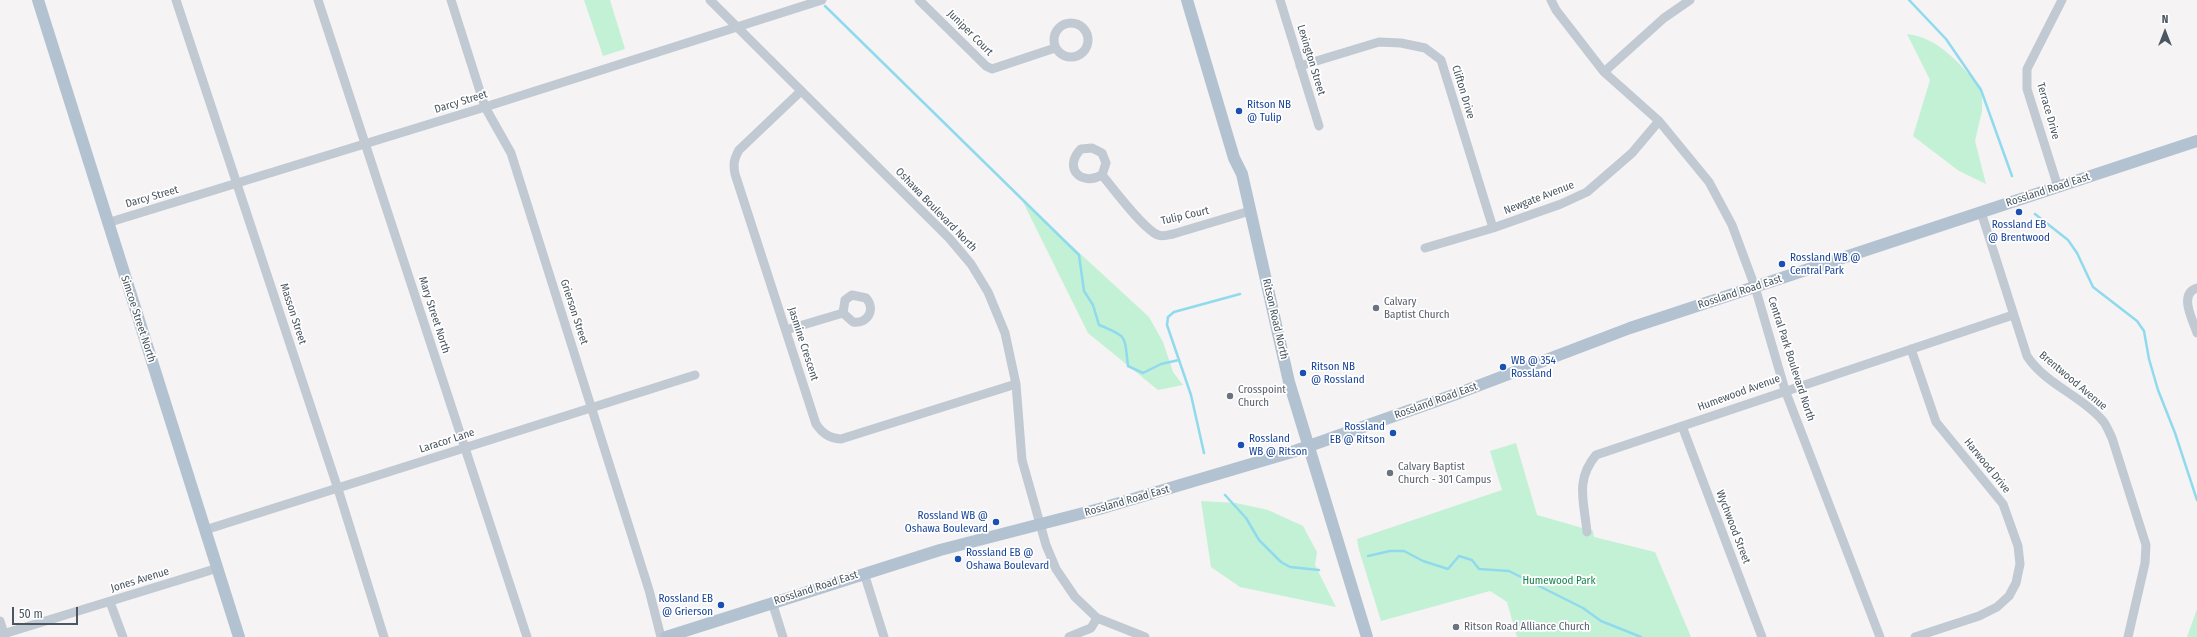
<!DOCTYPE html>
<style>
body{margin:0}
#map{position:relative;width:2197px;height:637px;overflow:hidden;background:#f5f3f3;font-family:"Fira Sans Condensed",sans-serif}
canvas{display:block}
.north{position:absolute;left:2145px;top:12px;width:40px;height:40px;-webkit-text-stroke:3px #fff;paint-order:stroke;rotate:0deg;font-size:11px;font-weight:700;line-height:16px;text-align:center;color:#4a5661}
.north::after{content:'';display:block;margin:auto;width:14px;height:18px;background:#4a5661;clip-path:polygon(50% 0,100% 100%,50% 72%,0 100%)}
.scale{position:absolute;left:12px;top:607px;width:66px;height:18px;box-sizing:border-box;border:2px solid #4a5661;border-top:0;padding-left:5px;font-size:12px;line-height:14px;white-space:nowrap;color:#4a5661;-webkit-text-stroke:3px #fff;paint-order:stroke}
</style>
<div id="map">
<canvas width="2197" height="637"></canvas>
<div class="north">N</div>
<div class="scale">50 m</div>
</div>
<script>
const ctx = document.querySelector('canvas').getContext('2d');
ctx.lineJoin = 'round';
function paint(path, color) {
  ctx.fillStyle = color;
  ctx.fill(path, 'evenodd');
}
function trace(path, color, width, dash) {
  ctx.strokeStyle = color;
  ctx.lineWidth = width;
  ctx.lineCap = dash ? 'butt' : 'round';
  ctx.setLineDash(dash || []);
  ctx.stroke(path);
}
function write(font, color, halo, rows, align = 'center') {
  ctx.font = font + ' "Fira Sans Condensed",sans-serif';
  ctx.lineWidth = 3.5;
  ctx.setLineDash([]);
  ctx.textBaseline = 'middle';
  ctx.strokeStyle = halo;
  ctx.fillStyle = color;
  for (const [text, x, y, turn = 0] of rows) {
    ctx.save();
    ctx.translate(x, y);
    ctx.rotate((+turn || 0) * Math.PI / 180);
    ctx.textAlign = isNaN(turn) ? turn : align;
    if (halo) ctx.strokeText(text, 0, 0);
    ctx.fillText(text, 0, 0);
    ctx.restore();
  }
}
paint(new Path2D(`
 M584,0h26l15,49 -22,7z
 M1907,34c34,4 52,31 75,54v23l-7,30 11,43 -27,-13 -46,-35 17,-56z
 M1022,200l127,117 14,25 10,30 10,13 -25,5 -70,-57z
 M1516,443l21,72 56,16 1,6 61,15 36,85h-174l-10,-35 -17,-11 -109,30 -22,-71 -2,-11 145,-49 -12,-39z
 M1201,501l35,2 32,7 35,16 14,26 -2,13 21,42 -96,-20 -29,-20z
 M2197,609v28h-10z`), '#c3f1d5');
trace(new Path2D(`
 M1909,0l37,39 35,51 31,86
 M825,6l254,249 5,36 9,14 6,20c30,12 25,11 29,41l15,7 18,-9 18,-4
 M2035,214l33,26 9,13 16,34 44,34 7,10 5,28 9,31 17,43 22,67
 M1204,453l-13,-58 -24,-70 1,-8 6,-5 66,-18
 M1225,495l21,23 13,22 22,22 9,5 29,3
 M1368,556l22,-5h14l19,10 25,8 11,-13 13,4 7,9 30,2 74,37 18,13 40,16`), '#90daee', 2.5);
trace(new Path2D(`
 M176,0l162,489 46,148
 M318,0l209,637
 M451,0l34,107 26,46 138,437 12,47
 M710,0l239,238 22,26 17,28 17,41 11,51 6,76 24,85 10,24 19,28 22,21 48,19
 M919,0l67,66 6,3 63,-21
 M1280,0l39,126
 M1551,0l5,10 48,62 55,49 50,61 23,43 23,62 30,103 95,247
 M1054 40a17 17 0 1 1 34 0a17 17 0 1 1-34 0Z
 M1300,66l79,-24 22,1 24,5 16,12 52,168
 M1604,72l60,-54 26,-18
 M801,91l-62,59c-5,9 -6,14 -4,24l81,250c7,10 13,14 25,15l175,-55
 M1102,175c-22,12 -39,-8 -21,-26l11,-1 10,5 4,10 -4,12c11,13 41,54 56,60 5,2 10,0 15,-1l77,-23
 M2058,187l-31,-98v-20l35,-69
 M1981,212l46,144c18,28 55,40 76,65 4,5 6,11 9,17l34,107 -1,18 -17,74
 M107,223l378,-116 337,-107
 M1425,248l68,-20 68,-24 26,-12 45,-39 27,-32
 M2197,288c-19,6 -4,32 0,45
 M786,330l57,-17 10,9c15,2 23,-13 13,-24l-14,-3 -7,5 -2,13
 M1911,349l25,73 67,82 15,42 2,18 -4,19 -7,13 -12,11 -18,9 -64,21
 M1682,426l80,211
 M205,530l490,-155
 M1587,532c-3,-31 -12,-52 9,-77l417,-140
 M864,573l20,64
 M110,602l13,35
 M772,602l11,35
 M0,621l5,16
 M0,635l218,-67
 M1069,637l22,-9 6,-10`), '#c1cad2', 9);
trace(new Path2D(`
 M38,0l201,637
 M1187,0l47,158 8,16 47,208 78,255
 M666,637l274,-87 159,-41 193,-57 167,-59 171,-65 567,-187`), '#b3c2d1', 12);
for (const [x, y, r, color] of [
 [1239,111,4,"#1a4fb4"],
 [2019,212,4,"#1a4fb4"],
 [1782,264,4,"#1a4fb4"],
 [1376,308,4,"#6b7280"],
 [1503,367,4,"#1a4fb4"],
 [1303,373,4,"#1a4fb4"],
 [1230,396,4,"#6b7280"],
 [1393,433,4,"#1a4fb4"],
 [1241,445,4,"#1a4fb4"],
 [1390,473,4,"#6b7280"],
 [996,522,4,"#1a4fb4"],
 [958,559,4,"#1a4fb4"],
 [721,605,4,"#1a4fb4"],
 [1456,627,4,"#6b7280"]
]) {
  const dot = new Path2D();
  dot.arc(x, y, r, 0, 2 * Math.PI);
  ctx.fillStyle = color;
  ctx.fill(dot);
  trace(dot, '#fff', 1.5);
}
write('11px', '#4a5661', '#fff', [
 ["Juniper Court",970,33,45],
 ["Lexington Street",1311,60,73],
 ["Clifton Drive",1463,92,73],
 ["Darcy Street",461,102,-17],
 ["Terrace Drive",2048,111,74],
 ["Rossland Road East",2048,190,-18],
 ["Darcy Street",152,197,-16],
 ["Newgate Avenue",1539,198,-21],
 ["Oshawa Boulevard North",936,210,46],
 ["Tulip Court",1185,216,-13],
 ["Rossland Road East",1740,292,-18],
 ["Grierson Street",574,312,72],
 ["Masson Street",293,314,72],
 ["Mary Street North",434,315,72],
 ["Simcoe Street North",138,319,72],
 ["Ritson Road North",1275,319,77],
 ["Jasmine Crescent",803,344,72],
 ["Central Park Boulevard North",1791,359,72],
 ["Brentwood Avenue",2073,381,40],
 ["Humewood Avenue",1739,393,-20],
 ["Rossland Road East",1436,401,-20],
 ["Laracor Lane",447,441,-18],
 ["Harwood Drive",1987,466,51],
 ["Rossland Road East",1127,501,-16],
 ["Wychwood Street",1733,527,69],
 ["Jones Avenue",140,580,-17],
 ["Rossland Road East",816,588,-18]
]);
write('11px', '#164399', '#fff', [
 ["Ritson NB",1247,105],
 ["@ Tulip",1247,118],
 ["Rossland EB",2019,225,"center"],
 ["@ Brentwood",2019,238,"center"],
 ["Rossland WB @",1790,258],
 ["Central Park",1790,271],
 ["WB @ 354",1511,361],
 ["Rossland",1511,374],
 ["Ritson NB",1311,367],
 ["@ Rossland",1311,380],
 ["Rossland",1385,427,"right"],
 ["EB @ Ritson",1385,440,"right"],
 ["Rossland",1249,439],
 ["WB @ Ritson",1249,452],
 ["Rossland WB @",988,516,"right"],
 ["Oshawa Boulevard",988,529,"right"],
 ["Rossland EB @",966,553],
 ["Oshawa Boulevard",966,566],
 ["Rossland EB",713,599,"right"],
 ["@ Grierson",713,612,"right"]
], 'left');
write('11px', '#5b616d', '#fff', [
 ["Calvary",1384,302],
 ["Baptist Church",1384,315],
 ["Crosspoint",1238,390],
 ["Church",1238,403],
 ["Calvary Baptist",1398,467],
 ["Church - 301 Campus",1398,480],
 ["Ritson Road Alliance Church",1464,627]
], 'left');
write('11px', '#17864f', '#fff', [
 ["Humewood Park",1559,581]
]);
</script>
